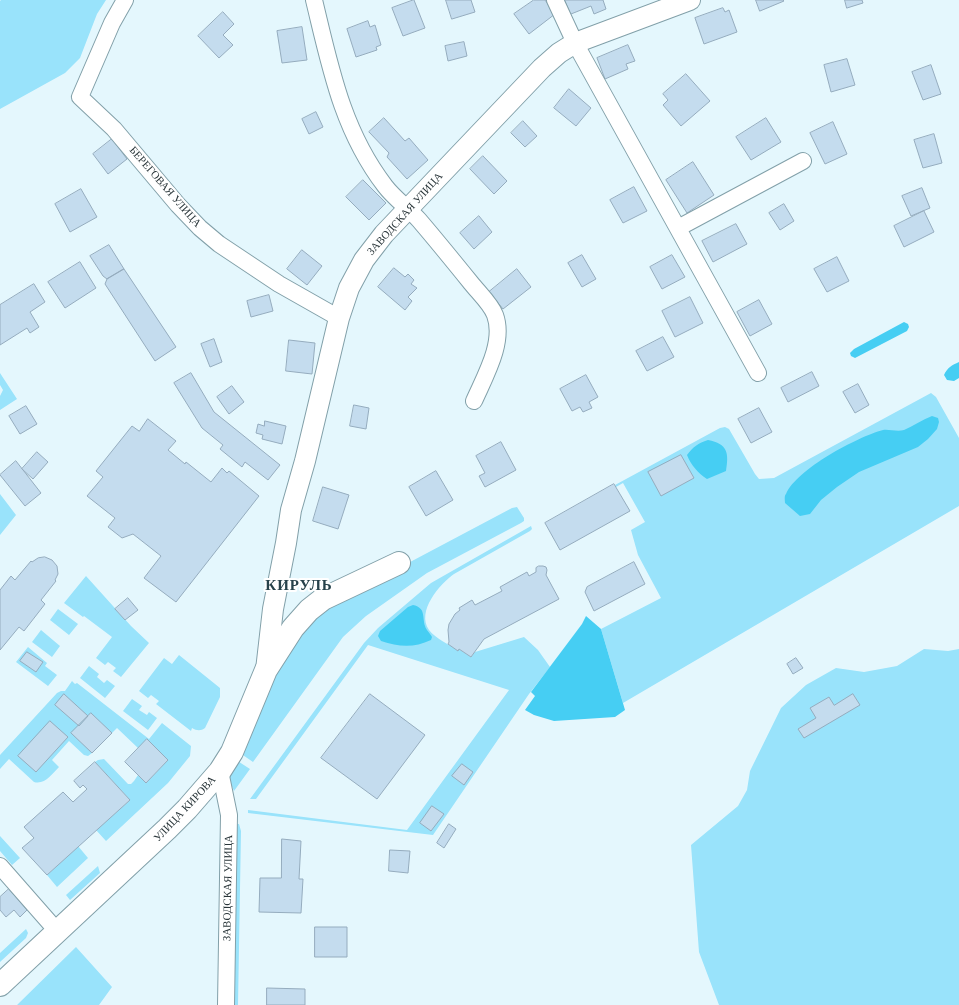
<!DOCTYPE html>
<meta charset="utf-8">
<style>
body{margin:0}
canvas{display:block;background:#e4f7fd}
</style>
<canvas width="959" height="1005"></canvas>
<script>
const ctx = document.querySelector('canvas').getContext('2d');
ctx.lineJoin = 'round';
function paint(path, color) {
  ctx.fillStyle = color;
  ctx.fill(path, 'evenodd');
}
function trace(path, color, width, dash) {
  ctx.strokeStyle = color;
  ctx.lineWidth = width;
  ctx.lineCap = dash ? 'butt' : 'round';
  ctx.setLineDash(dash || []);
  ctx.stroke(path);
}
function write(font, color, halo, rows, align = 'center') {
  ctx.font = font + ' "Libre Baskerville",serif';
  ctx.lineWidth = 4;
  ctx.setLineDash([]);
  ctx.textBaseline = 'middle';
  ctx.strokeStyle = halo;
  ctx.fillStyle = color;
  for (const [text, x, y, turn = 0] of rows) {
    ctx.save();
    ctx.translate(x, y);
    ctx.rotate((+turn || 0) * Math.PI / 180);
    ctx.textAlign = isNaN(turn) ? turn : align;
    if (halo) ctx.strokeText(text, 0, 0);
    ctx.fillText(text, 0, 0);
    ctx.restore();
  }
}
paint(new Path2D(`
 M1,0h105l-9,14 -17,44 -15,15 -65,36v-108z
 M0,373l17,26 -17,11v-14l3,-6 -3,-5z
 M931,393l5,4 23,41v68l-336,197 -22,-74 60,-31 -23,-43 -7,-25 14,-8 -22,-39 -7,4 -1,-2 105,-57 5,-1 4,2 26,45 4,5 15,-1z
 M0,494l16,21 -16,20z
 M517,507l7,11v3l-3,2 -94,50 -61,43 -11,10 -12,11 -90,125 -16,-11 31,-64 34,-56 27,-26 183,-97z
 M531,526l1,3 -2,2 -76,43c-14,10 -38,37 -25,56 7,9 20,14 28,20l2,-1 12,8 4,-5 49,-15 14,13 12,17 -21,27 -96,141 -185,-22v-3l159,20 102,-140 -141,-45 -112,154h-6l114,-156 14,-15 53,-45z
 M86,576l45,50 18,17 -28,34 -8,-6 3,-3 -8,-6 -3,3 -9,-7 16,-21 -28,-21 -1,1 -19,-14z
 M58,609l20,15 -9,11 -19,-15z
 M41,630l19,16 -8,11 -20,-15z
 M28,647l19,16 -2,3 12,9 -9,11 -32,-24z
 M924,649l24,2 11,-2v356h-240l-20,-53 -8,-107 47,-39 9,-16 3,-19 31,-63 25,-23 30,-17 28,4 33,-6z
 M179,655l41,33v9l-15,31c-4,3 -8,3 -13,0l-1,3 -35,-27 3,-3 -8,-6 -3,3 -9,-7 25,-33 8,6z
 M89,666l10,8 -2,3 7,6 3,-3 8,6 -10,12 -25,-20z
 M72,681l3,3 2,-1 72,56 13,-16 29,23 -1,10 -22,27 -62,58 -10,-11 34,-30 -35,-38 3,-2 6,-1 24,25h3l3,-3 4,-6 8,8 22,-23 -21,-21 -9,9 -21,-20 -25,25 -4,3 -4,-1 -15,-14 -17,19 7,7c-7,7 -14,18 -25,15l-25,-23 -9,10v-14l57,-62 4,-2h4z
 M132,699l10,7 -3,4 8,5 2,-3 8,6 -9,12 -25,-19z
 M233,758l17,11 -16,22 -8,-19z
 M236,824h3l2,7 -3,174h-8z
 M0,836l20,22 -8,7 -12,-14z
 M78,846l10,12 -31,29 -10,-12z
 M98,866l2,7 -30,27 -4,-5z
 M26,929l2,4 -2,5 -26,24v-9z
 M76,947l36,40 -13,18h-82z`), '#99e3fb');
paint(new Path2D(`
 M904,322l4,2 1,3 -2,4 -52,27 -4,-2 -1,-3 4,-4z
 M959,362v16l-5,3 -7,-1 -3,-5c3,-7 8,-10 15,-13z
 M932,416l6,2 1,4 -2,7 -9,10 -10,8 -59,25 -22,15 -16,13 -11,14 -10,2 -15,-13c0,-3 -1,-7 1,-9 11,-25 71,-57 97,-64 6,-1 14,2 21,0 9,-4 18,-10 28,-14z
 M708,440c20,4 21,13 18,31l-19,8c-9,-6 -16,-14 -20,-24 6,-8 11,-12 21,-15z
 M413,605c13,3 9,11 12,21 1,4 5,7 7,11l-1,3c-17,8 -32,7 -50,1l-3,-5 2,-5 28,-24z
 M586,616l15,13 24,81 -10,7 -61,4 -20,-6 -9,-5 10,-14 -4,-4 51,-68z`), '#46cef3');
const building = new Path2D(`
 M414,0l11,28 -22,8 -11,-28z
 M446,0h25l4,12 -23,7z
 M534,0h11l10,14 -26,20 -15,-20z
 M565,0h38l3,9 -12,5 -3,-8 -20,8z
 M756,0h27l1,1 -24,10z
 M845,0h17l1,3 -16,5z
 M723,8l2,4 4,-2 8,22 -33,12 -9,-26z
 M223,12l11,12 -11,11 10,10 -14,13 -21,-22z
 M368,21l2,6 5,-2 6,20 -5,2 1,3 -21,7 -9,-28z
 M302,27l5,33 -25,3 -5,-32z
 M464,42l3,14 -19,5 -3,-15z
 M628,45l7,16 -9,3 2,5 -23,10 -8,-21z
 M847,59l8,26 -24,7 -7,-27z
 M931,65l10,29 -18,6 -11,-28z
 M686,74l24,27 -29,25 -18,-21 5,-5 -5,-6z
 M569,89l22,19 -15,18 -22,-18z
 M316,112l7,15 -14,7 -7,-15z
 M384,118l21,23 4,-3 19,22 -21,19 -20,-22 2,-4 -20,-21z
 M766,118l15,24 -30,18 -15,-23z
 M523,121l14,15 -12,11 -14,-14z
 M833,122l14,32 -22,10 -15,-31z
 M934,134l8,29 -19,5 -9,-28z
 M112,139l15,20 -19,15 -15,-20z
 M483,156l24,25 -13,13 -24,-25z
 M693,162l21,33 -27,18 -21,-33z
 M363,180l23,23 -17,17 -23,-23z
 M634,187l13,24 -24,12 -13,-23z
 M922,188l8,20 -19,8 -9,-20z
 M81,189l16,28 -27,15 -15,-28z
 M784,204l10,17 -14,9 -11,-17z
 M924,211l10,21 -30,15 -10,-21z
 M479,216l13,16 -18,17 -14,-16z
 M736,224l11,20 -34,18 -11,-21z
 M109,245l15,24 -17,10 -4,-3 -13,-20z
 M302,250l20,16 -15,19 -20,-16z
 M582,255l14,24 -14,8 -14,-24z
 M672,255l13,22 -23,12 -12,-22z
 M837,257l12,24 -22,11 -13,-23z
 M80,262l16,26 -31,20 -17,-26z
 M394,268l11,9 3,-3 6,6 -3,4 6,4 -9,9 4,4 -7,9 -27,-23z
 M124,269l52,78 -21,14 -50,-77 2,-5z
 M517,269l14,18 -28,22 -14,-17z
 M34,284l11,18 -15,10 9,15 -9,6 -3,-5 -27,17v-40z
 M269,295l4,16 -22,6 -4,-16z
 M690,297l13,26 -28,14 -13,-26z
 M759,300l13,24 -22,12 -13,-24z
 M663,337l11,20 -27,14 -11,-20z
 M214,339l8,23 -12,5 -9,-23z
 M289,340l26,3 -3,31 -26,-3z
 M812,372l7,14 -31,16 -7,-14z
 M191,373l23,39 66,53 -12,15 -23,-18 -3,5 -22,-18 3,-4 -21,-17 -28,-45z
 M586,375l12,22 -9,5 3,6 -9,4 -3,-5 -8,4 -12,-22z
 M858,384l11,21 -14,8 -12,-21z
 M232,386l12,16 -15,12 -12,-17z
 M354,405l15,3 -3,21 -16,-3z
 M26,406l11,18 -17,10 -11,-18z
 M759,408l13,24 -21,11 -13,-24z
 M148,419l28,22 -8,9 17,14 1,-2 25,20 11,-14 5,5 2,-2 30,25 -83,106 -32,-24 17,-22 -28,-22 -11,4 -14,-11 7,-9 -28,-22 16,-19 -7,-6 36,-45 7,5z
 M265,421l21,5 -4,18 -20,-5 1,-4 -7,-2 2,-9 6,2z
 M501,442l15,28 -31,17 -6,-11 6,-3 -9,-17z
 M37,452l11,10 -15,17 -11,-10z
 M681,455l13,23 -33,18 -13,-24z
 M16,461l25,32 -16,13 -25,-31z
 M436,471l17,29 -27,16 -17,-29z
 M614,484l16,27 -70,39 -15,-27z
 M323,487l26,8 -11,34 -25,-8z
 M45,557l7,3 5,6 1,8 -3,6 1,1 -15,19 4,4 -21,27 -5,-4 -19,23v-60l11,-14 4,4 16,-19 1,1 6,-4z
 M634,562l11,22 -51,27 -9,-19 2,-5z
 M539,566h4l3,1 1,3 -1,5 13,24 -75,40 -13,18 -12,-8 -1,2 -10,-7 1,-2 -1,-12 1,-6 6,-10 5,-4 -1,-2 13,-8 3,5 27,-14 -2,-4 27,-15 2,4 7,-4v-4z
 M128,598l10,12 -13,10 -10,-11z
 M27,652l16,10 -7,10 -16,-11z
 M796,658l7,10 -10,6 -6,-10z
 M64,694l24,22 -9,10 -24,-21z
 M370,694l55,41 -48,64 -56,-41z
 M853,694l7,11 -56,33 -6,-9 18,-11 -6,-10 19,-11 5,8z
 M91,713l21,20 -20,20 -21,-20z
 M50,721l18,16 -32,35 -18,-16z
 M147,739l21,21 -22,23 -21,-21z
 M95,762l35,38 -83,75 -25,-27 12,-10 -10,-11 39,-35 10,10 14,-13 -4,-4 -3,3 -6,-7z
 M462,764l11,8 -9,13 -12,-9z
 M432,806l12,8 -13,17 -11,-8z
 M449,824l7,5 -12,19 -7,-5z
 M282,839l19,2 -2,38h4l-2,34 -42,-1 1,-34h21z
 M390,850l20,1 -2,22 -19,-2z
 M9,889l18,21 -7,7 -6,-7 -8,7 -6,-7v-13z
 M315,927h32v30h-32z
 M267,988l38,1v16h-38z`);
paint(building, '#c4dcee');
trace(building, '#95acbe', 1);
const minor = new Path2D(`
 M125,0l-13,23 -32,74 34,32 64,76 22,23 19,16 60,40 60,34
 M314,0c16,66 28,130 71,186 9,12 23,22 34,34 18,21 35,42 52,63 7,9 20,21 24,32 10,27 -10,61 -21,86
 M555,0l20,43 183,330
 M678,228l125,-67
 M220,771l9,44 -3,190
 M0,866l57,65`);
const tertiary = new Path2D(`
 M266,670l7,-61 13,-66 5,-33 14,-49 34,-143 10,-30 15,-28 20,-26 158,-166 17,-15 16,-10 115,-43`);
const secondary = new Path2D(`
 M0,985l167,-156 20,-20 33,-38 12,-19 34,-82 27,-42 16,-18 14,-11 76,-36`);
trace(minor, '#82a0a9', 18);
trace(tertiary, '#82a0a9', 22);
trace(secondary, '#82a0a9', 24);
trace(minor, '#fff', 16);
trace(tertiary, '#fff', 20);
trace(secondary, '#fff', 22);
write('11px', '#293539', '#fff', [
 ["БЕРЕГОВАЯ УЛИЦА",165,187,49],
 ["ЗАВОДСКАЯ УЛИЦА",405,214,-48],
 ["УЛИЦА КИРОВА",185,809,-47],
 ["ЗАВОДСКАЯ УЛИЦА",228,888,-89]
]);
ctx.letterSpacing = '1px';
write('bold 15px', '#26414a', '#fff', [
 ["КИРУЛЬ",299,586]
]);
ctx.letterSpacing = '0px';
</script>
